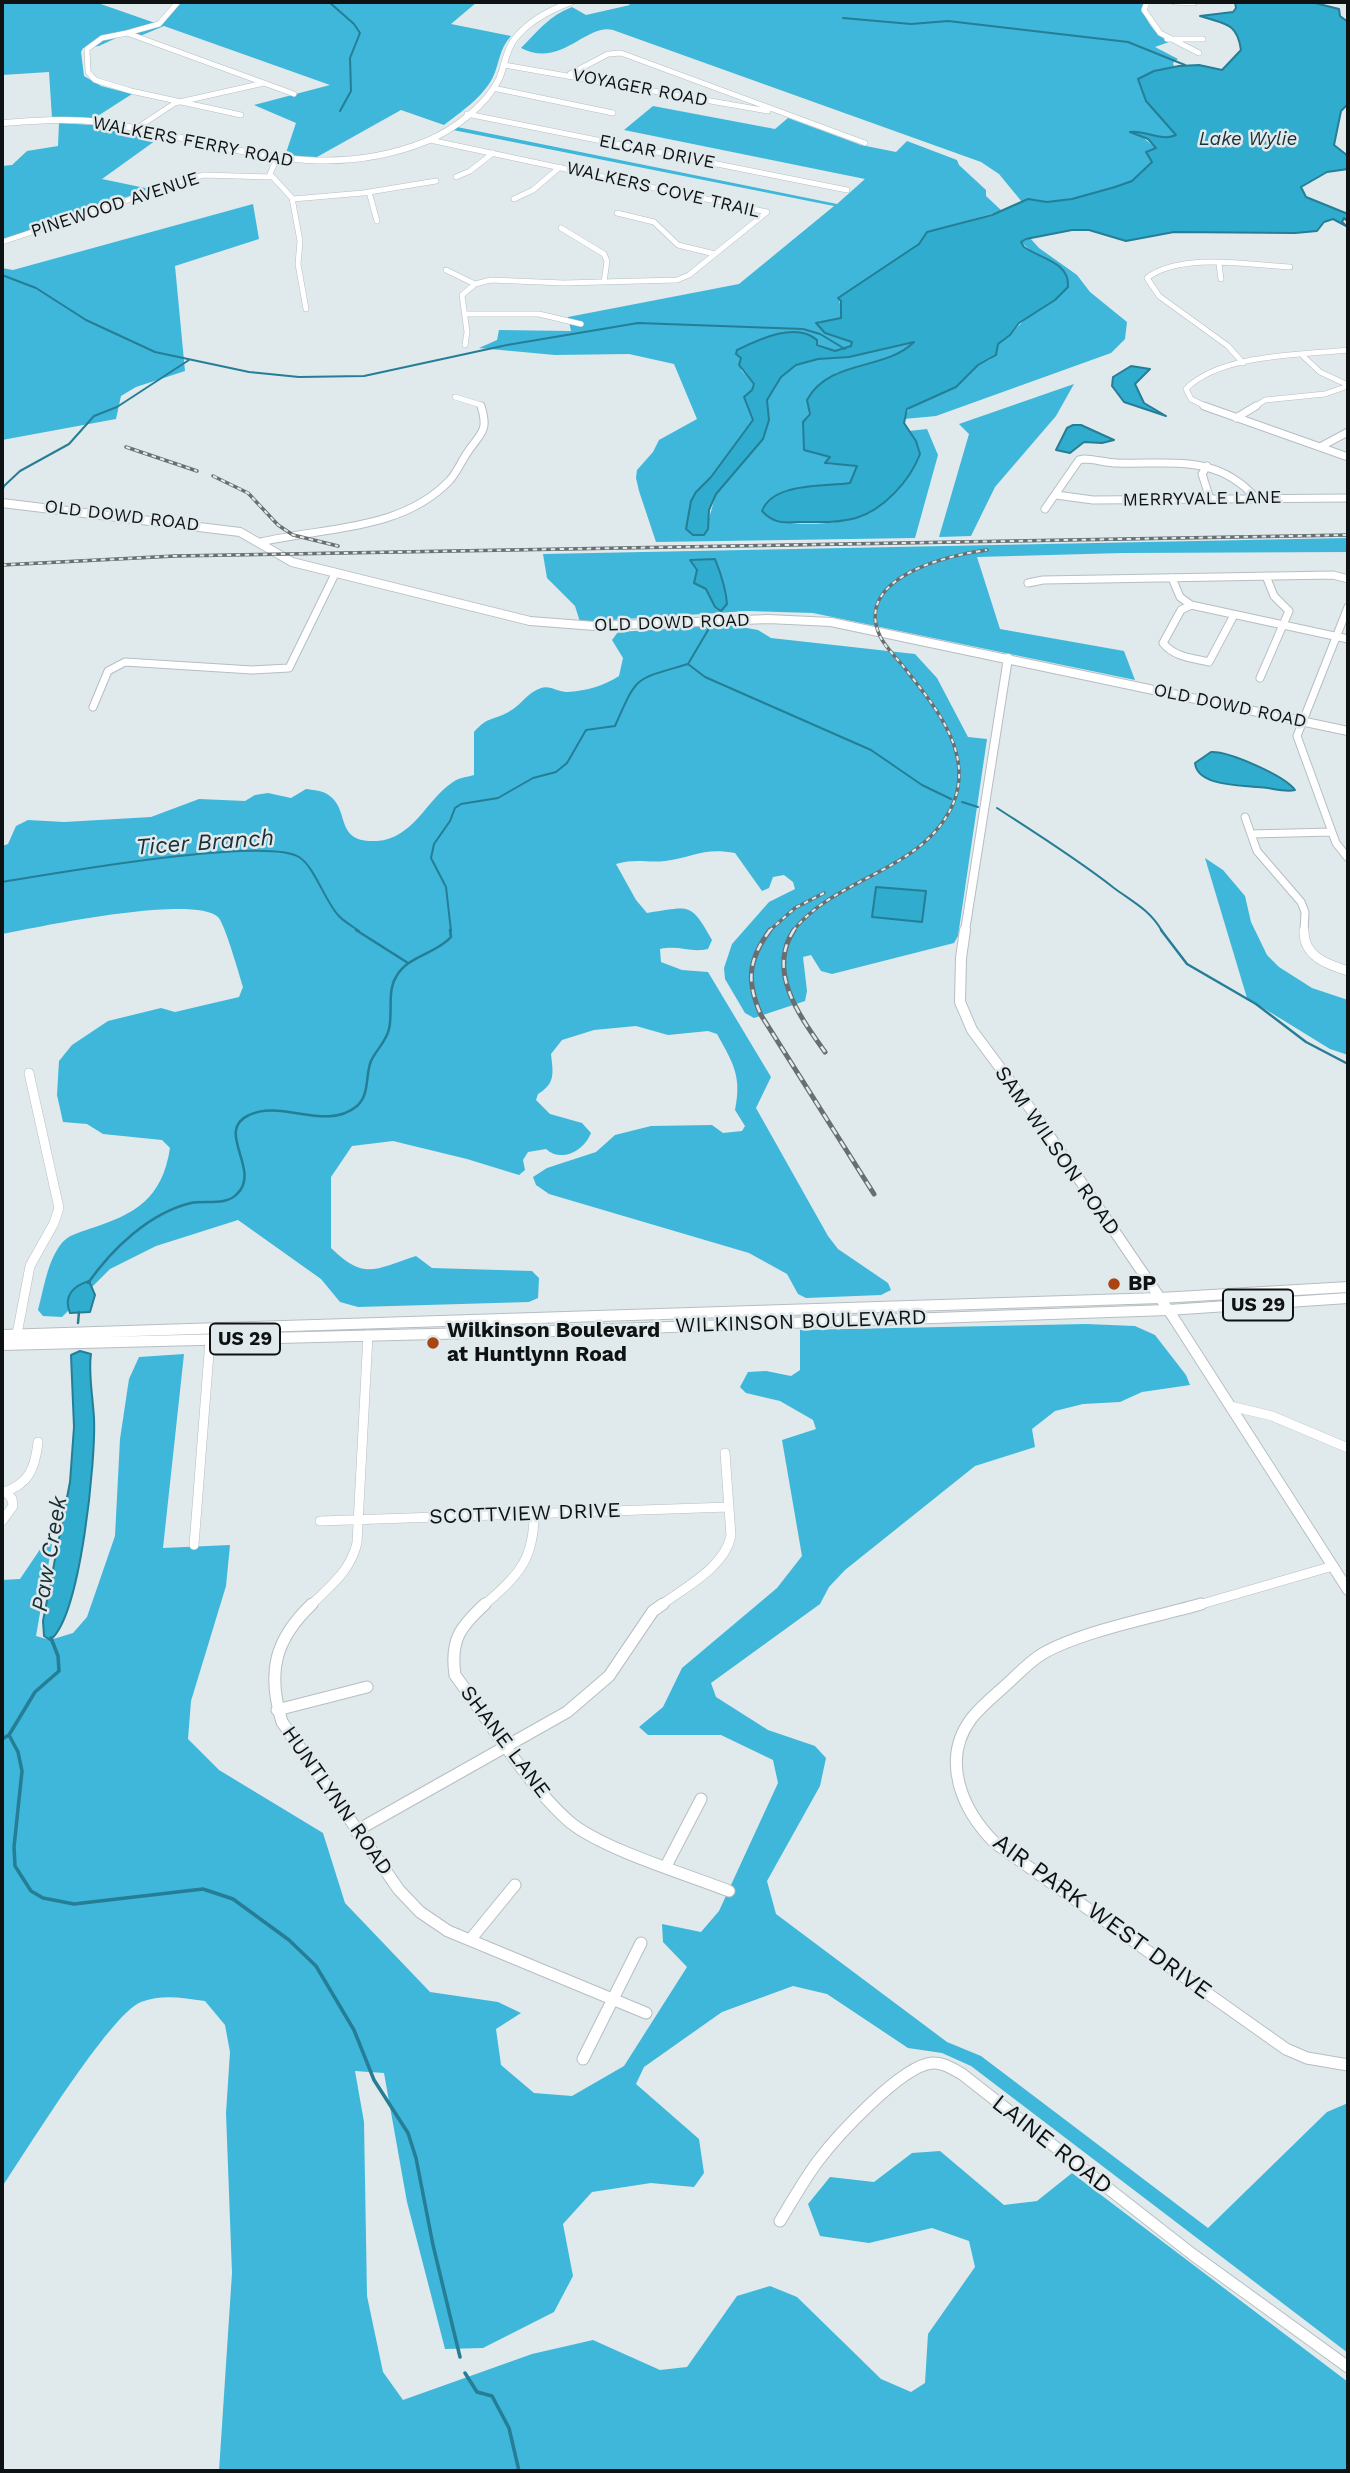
<!DOCTYPE html>
<style>
body{margin:0}
#map{position:relative;width:1350px;height:2473px;overflow:hidden;background:#e0e9ec;font-family:"Work Sans",sans-serif}
canvas{display:block}
.frame{position:absolute;inset:0;border:4px solid #0f1213;pointer-events:none}
</style>
<div id="map">
<canvas width="1350" height="2473"></canvas>
<div class="frame"></div>
</div>
<script>
const ctx = document.querySelector('canvas').getContext('2d');
ctx.lineJoin = 'round';
function paint(path, color) {
  ctx.fillStyle = color;
  ctx.fill(path, 'evenodd');
}
function trace(path, color, width, dash) {
  ctx.strokeStyle = color;
  ctx.lineWidth = width;
  ctx.lineCap = dash ? 'butt' : 'round';
  ctx.setLineDash(dash || []);
  ctx.stroke(path);
}
function write(font, color, halo, rows, align = 'center') {
  ctx.font = font + ' "Work Sans",sans-serif';
  ctx.lineWidth = 5;
  ctx.setLineDash([]);
  ctx.textBaseline = 'middle';
  ctx.strokeStyle = halo;
  ctx.fillStyle = color;
  for (const [text, x, y, turn = 0] of rows) {
    ctx.save();
    ctx.translate(x, y);
    ctx.rotate((+turn || 0) * Math.PI / 180);
    ctx.textAlign = isNaN(turn) ? turn : align;
    if (halo) ctx.strokeText(text, 0, 0);
    ctx.fillText(text, 0, 0);
    ctx.restore();
  }
}
paint(new Path2D(`
 M2,2h93l63,22 22,-22h297l-26,22 60,12c-12,13 -11,26 -18,41 -10,20 -32,35 -49,48l-43,-15 -84,47 -32,-1 11,-33 -42,-18 76,-20 -166,-59 -24,10 -11,-4 -30,14 -16,2 -2,4 3,24 17,10 31,8 -39,25 -41,-1 -3,-46 -47,3z
 M626,2h520l-4,5c5,16 13,27 27,35l-14,5 23,12 -5,4 1,3 -35,12c8,32 22,32 37,57 -9,5 -23,0 -35,1l15,12 -7,2 3,12 -20,19 -17,6 -43,12 -25,3 -15,-3 -10,3 -23,-28 -18,-12 -368,-132c-27,-7 -52,39 -92,18 16,-16 29,-33 51,-41l14,8 44,-10z
 M653,106l122,23 13,-11 73,27 35,7 11,-11 50,19 2,5 27,25v6l16,15 -75,21 -8,12 -80,54 3,20 -8,4 -15,-1c3,16 20,15 33,21v4l-17,5 -45,-18 -23,4 -30,13 4,8v12l13,14 -2,6 -8,7 9,23 -42,57 -15,15 -7,23 4,20h11l12,-41 47,-55 6,-19 -2,-20 14,-23 15,-12 22,-6 31,-2 68,-16 -21,15 -60,17 -33,49v24l28,12 -5,6 31,2 -7,17 -66,8 -15,27c17,9 73,7 91,-2 18,-8 57,-40 59,-61 0,-10 -4,-16 -10,-24l18,-2 11,26 -23,83 -259,4 -17,-51 -3,-13 1,-8 16,-18 6,-12 38,-21 -23,-55 -45,-10 -74,1 -76,-7 18,-8 2,-10 72,1 -3,-14 171,-33 95,-78 -381,-76 4,-3 380,77 28,-25 -241,-49z
 M59,123l34,2 66,13 -57,41 48,10 -148,51v-74l10,-1 15,-14 31,-5z
 M253,204l6,35 -84,27 10,105 -49,16 -15,9 -5,23 -114,21v-128l2,-2 -2,-4v-38l11,2z
 M1030,238l9,10 38,27 13,17 37,30 -2,17 -14,14 -175,63 -32,3 7,-14 57,-29 10,-11 13,-6 7,-15 12,-9 16,-17 5,-67 -10,-9z
 M1074,384l-18,32 -61,71 -24,49 -32,1 30,-103 -10,-10z
 M1348,538v14l-226,1 -145,4 23,72 124,22 11,29 -322,-67 -65,-2 -168,11 -5,-16 -28,-28 -4,-24z
 M730,625l28,5 13,8 144,16 22,24 31,59 19,2 -29,197 -4,7 -122,31 -11,-3 -10,-16 -8,2 4,34 -2,10 -51,17 -9,-5 -20,-34 -1,-11 8,-24 37,-42 26,-13 -2,-7 -9,-7 -11,2 -4,11 -7,3 -27,-38c-30,-6 -42,4 -70,8 -19,2 -28,-3 -49,3l20,36 11,13c43,-6 43,-12 65,27l-4,9c-18,4 -28,-4 -48,0l1,13 21,8 26,2 63,105 -15,31 72,128 10,13 50,34 3,7 -10,5 -75,3 -8,-4 -11,-20 -38,-21 -200,-59 -13,-9 -3,-8 14,-9 49,-16 19,-17 36,-9 61,-1 11,8 19,-2 3,-5 -10,-16c7,-34 -2,-47 -18,-76l-9,-3 -40,4 -32,-9 -42,4 -32,10 -11,14c2,19 5,29 -13,40l-2,6 14,14 32,9 9,10c-7,18 -30,30 -45,16l-18,3 -5,8 2,10 -6,5 -52,-16 -74,-18 -41,5 -21,31v71c34,33 44,21 85,8l16,12 100,3 7,7 -1,20 -9,4 -171,5 -18,-5 -19,-23 -83,-59 -82,26 -46,23 -48,48 -19,-1 -5,-6c6,-21 9,-48 23,-66 7,-9 17,-11 28,-15 47,-15 73,-30 81,-81l-8,-8 -59,-6 -16,-10 -24,-2 -6,-27 2,-34 13,-16 36,-24 53,-13 14,4 64,-15 4,-10c-4,-13 -18,-63 -25,-70 -25,-23 -180,10 -216,17v-88l6,-2 8,-18 12,-6 36,2 87,-5 48,-18 46,2 10,-6 13,-2 23,5 15,-9c6,1 15,1 21,5 25,15 5,49 50,47 36,-2 50,-42 76,-59 5,-4 14,-5 21,-7v-43c15,-17 20,-11 36,-21 11,-6 18,-19 31,-23 9,-3 17,4 26,4 18,-1 37,-6 52,-16l4,-18 -11,-18 6,-8z
 M1205,858l18,12 22,26 6,26 16,33 12,12 33,21 36,12v55l-18,-6 -83,-51z
 M1086,1324l49,2 20,9 31,40 4,10 -48,7 -22,10 -37,2 -28,7 -23,18 3,18 -60,19 -130,104 -16,17 -9,17 -109,79 5,14 52,33 47,16 11,12 -6,28 -53,95 9,33 171,128 34,14 227,172 119,-116 21,-9v250l-377,-287 -29,-13 -34,-5 -81,-54 -34,-8 -71,26 -78,55 -8,17 63,55 5,34 -10,14 -43,-4 -59,9 -29,32 10,52 -19,36 -71,36 -38,1 -38,-147 -23,-129 -29,-2 9,51 3,174 16,76 20,28 129,-46 61,-14 67,30 27,-3 50,-71 33,-10 27,11 84,82 30,13 14,-9 3,-49 47,-67 -6,-26 -37,-13 -63,15 -49,-7 -12,-32 22,-27 44,5 38,-29 28,-2 64,54 33,-4 35,-28 276,209v89h-1129l13,-198 -6,-160 4,-61 -5,-27 -20,-24c-23,-3 -42,-7 -64,1 -31,12 -116,151 -139,185v-607l18,-1 25,-37 7,2 -16,92 14,4 23,-7 14,-16 28,-81 5,-97 9,-60 10,-22 45,-3 -21,194 67,-3 -4,41 -35,115 -3,38 31,31 104,63 22,70 85,89 68,10 23,11 -25,16 5,36 33,28 38,3 52,-30 63,-99 -24,-25 -1,-18 39,8 18,-21 59,-128 -5,-23 -52,-25h-73l-9,-8 24,-20 19,-39 95,-80 25,-32 -20,-116 34,-11 -3,-9 -33,-19 -34,-8 -6,-6 8,-15 18,-1 25,5 9,-6v-40z`), '#3eb7da');
const water = new Path2D(`
 M1235,2h76l28,7 1,7 8,6v82l-7,7 -7,34 14,11v13l-21,3 -26,15 5,10 42,17v8l-4,-4 -2,4 6,5 -15,-8 -9,3 -7,9 -22,2 -121,-1 -48,9 -37,-11h-17l-46,9 -5,3 3,5c17,12 46,15 44,40l-13,13 -36,23 -9,12 -12,9 -2,11 -18,10 -22,22 -49,22 -3,14 12,18 4,13c-10,27 -37,56 -64,64 -18,5 -37,4 -55,4 -17,1 -27,2 -39,-11 11,-29 62,-24 88,-28l7,-17 -32,-3 5,-6 -26,-7 -1,-28 7,-8 -3,-14c22,-41 78,-29 107,-58l-65,15 -31,2 -22,6 -15,12 -14,23 2,20 -6,19 -47,55 -7,16 -1,19 -4,6h-11l-7,-6 5,-28 5,-9 15,-15 42,-57 -9,-23 8,-7 2,-6 -15,-19 2,-7 -5,-4 1,-4c21,-10 59,-29 80,-10v5l18,6 16,-5 1,-4 -27,-9 -9,-10 25,-5v-17l-3,-3 81,-54 8,-12 65,-17 36,-16 19,3 25,-3 43,-12 17,-6 20,-19 -6,-10 10,-4 -8,-9 -18,-7c15,-2 32,10 46,3l-30,-34 -8,-22 16,-8 25,-5 20,-1 23,5 19,-20c-4,-28 -17,-26 -41,-34l33,-4 3,-4z
 M1131,366l19,3 -15,15 9,19 22,13 -42,-14 -12,-16 1,-9z
 M1073,425h8l33,15 -12,3 -18,-1 -14,11 -14,-3 11,-22z
 M715,559c6,15 11,29 12,45l-6,7 -6,-4 -9,-18 -12,-6 3,-13 -7,-10z
 M1211,752c18,-1 74,24 84,38 -11,3 -25,-3 -38,-3 -17,-2 -60,-1 -62,-24z
 M876,887l50,4 -4,31 -50,-5z
 M89,1281l6,14 -5,17 -20,1c-7,-17 3,-27 19,-32z
 M80,1351l11,3c-3,17 2,45 3,64 2,39 -13,199 -44,222l-6,-4 -1,-15 27,-139 4,-55 -3,-72z`);
paint(water, '#2facce');
trace(water, '#257e96', 2);
trace(new Path2D(`
 M329,2l25,22 6,9 -10,25 1,33 -11,20
 M843,18l68,6 37,-3 180,21 57,23
 M2,275l34,13 50,32 69,32 94,20 50,5 65,-1 143,-31 131,-22 165,6 17,5 25,15
 M2,492l2,-6 16,-15 49,-27 25,-28 23,-9 72,-47
 M688,664l17,13 166,73 51,35 29,14
 M962,802l16,5
 M997,808c40,26 80,51 117,80 19,14 36,22 48,43
 M2,882c50,-8 263,-46 297,-25 15,9 26,44 39,58 5,6 14,11 21,16
 M451,931l-5,-44 -15,-29 3,-14 16,-23 5,-13 6,-4 37,-6 35,-20 23,-6 11,-9 19,-33 29,-4c23,-52 19,-46 73,-62l23,-39`), '#257e96', 2);
trace(new Path2D(`
 M356,930l52,33
 M1161,930l26,34 69,40 50,38 42,22
 M88,1283c24,-34 61,-70 103,-80 14,-3 35,3 46,-9 25,-24 -23,-63 12,-79 33,-16 77,17 108,-9 13,-12 8,-30 14,-45 5,-11 15,-19 18,-32 4,-17 -2,-37 7,-52 11,-21 40,-23 55,-40l-1,-7
 M78,1323l1,-11`), '#257e96', 2.5);
trace(new Path2D(`
 M9,1735l9,17 4,19 -8,76 1,19 16,25 12,7 31,6 129,-15 30,10 56,41 27,26 38,64 20,50 34,53 8,25 17,87 27,112
 M2,1739l7,-4 26,-43 24,-21 -1,-15 -7,-18
 M465,2373l12,19 15,4 17,32 10,43`), '#257e96', 3.5);
const minorFar3 = new Path2D(`
 M1147,2l-3,8 16,23 39,20
 M1174,2l20,1
 M127,33l32,-9 19,-22
 M1167,39h36
 M504,65l264,46
 M570,74l38,-20 13,-1 244,90
 M493,88l120,25
 M467,114l380,76
 M241,115l-110,-24 -36,-11 -7,-8 -1,-23 15,-11 25,-5 167,61
 M134,130l41,-27 89,-20
 M430,140l337,72 -78,63 -12,5 -113,3 -73,-3 -16,4 -13,11 5,37 -2,13
 M276,160l-6,14 22,24 8,43 -2,23 8,45
 M456,177l14,-6 23,-18
 M369,192l8,29
 M293,199l70,-6 73,-12
 M514,199l19,-9 27,-23
 M617,213l37,9 24,23 37,9
 M561,228l43,26 3,7 -3,21
 M2,242l201,-67 68,2
 M1219,264l2,15
 M446,270l29,14
 M465,314h74l42,10
 M1303,356l17,16 28,13
 M1243,363l-15,-17 -69,-50 -12,-18c34,-26 102,-13 143,-11
 M455,397l26,8 1,3
 M1209,408l-18,-9 -5,-10c34,-35 115,-34 162,-39
 M1253,408l12,-8 60,-6 23,-8`);
const minorFar2 = new Path2D(`
 M1204,406l144,51
 M1236,418l20,-12
 M1320,447l28,-15
 M1207,466l-5,8 8,25
 M1056,495l37,5 255,-2
 M1045,509l34,-49 5,-1c11,0 22,4 33,4 54,2 99,-10 139,35
 M261,542c64,-15 141,-11 189,-62 7,-8 11,-18 17,-27 14,-21 22,-21 14,-47
 M1172,578l8,19 11,8 157,34
 M1028,583l15,-3 290,-5 15,4
 M1191,605l-10,5 -18,33c11,14 29,15 46,19l25,-47
 M1348,607l-51,129 39,107 12,15
 M1260,678l29,-67 -15,-15 -8,-20
 M93,707l15,-36 17,-9 127,8 37,-2 46,-94
 M1245,817l12,34 44,51 4,10 -1,19
 M1251,834l81,-2`);
const minorFar1 = new Path2D(`
 M1304,930c-1,26 22,34 44,41
 M17,1334l13,-68 24,-43 5,-15 -30,-135
 M1230,1406l42,10 76,32
 M2,1493c27,-9 33,-24 36,-51
 M2,1521l11,-15 -1,-7 -6,-7
 M320,1521l409,-14
 M194,1545l16,-205
 M310,1606c20,-20 40,-34 47,-63l11,-208
 M483,1606c34,-30 51,-44 51,-92
 M660,1606c25,-19 64,-38 71,-70l-6,-83
 M1195,1606l138,-40`);
const minor = new Path2D(`
 M312,1604c-38,36 -45,69 -30,118l117,168 21,22 28,19 198,82
 M485,1604c-25,23 -35,36 -30,71 33,45 75,113 116,148 34,27 115,51 158,68
 M1201,1604c-45,13 -120,27 -159,50 -13,8 -25,21 -36,31 -12,11 -25,21 -35,34 -31,42 -8,92 24,124l291,206 21,9 41,7
 M277,1710l90,-23
 M356,1831l211,-119 42,-36 44,-65 10,-7
 M666,1866l35,-67
 M470,1940l45,-55
 M583,2059l58,-116
 M780,2221c12,-20 24,-41 38,-60 19,-25 83,-95 114,-98 11,-1 21,6 30,11l230,180 156,113`);
const tertiaryFar2 = new Path2D(`
 M2,123c32,-2 64,-5 96,-1 114,15 214,66 329,19 26,-11 59,-35 72,-62 6,-13 6,-27 15,-39 13,-18 36,-30 57,-38`);
const tertiaryFar1 = new Path2D(`
 M2,503l238,29 52,30 238,59 65,5 173,-7 63,3 517,109
 M965,931l43,-273`);
const tertiary = new Path2D(`
 M965,930l-4,28 -1,44 12,28 66,89 137,201 173,270`);
const primary = new Path2D(`
 M1348,1282v10l-188,11 -1057,34 451,-11 614,-21 180,-12v10l-180,12 -614,21 -552,14v-20l1158,-37z`);
trace(minorFar3, '#b6bec2', 6);
trace(minorFar2, '#b6bec2', 9);
trace(minorFar1, '#b6bec2', 10);
trace(minor, '#b6bec2', 13);
trace(tertiaryFar2, '#b6bec2', 7);
trace(tertiaryFar1, '#b6bec2', 10);
trace(tertiary, '#b6bec2', 12);
trace(primary, '#b6bec2', 2);
trace(minorFar3, '#fff', 5);
trace(minorFar2, '#fff', 7);
trace(minorFar1, '#fff', 9);
trace(minor, '#fff', 11);
trace(tertiaryFar2, '#fff', 6);
trace(tertiaryFar1, '#fff', 8);
trace(tertiary, '#fff', 10);
paint(primary, '#fff');
const railFar1 = new Path2D(`
 M126,447l71,24
 M213,476l35,17 30,32 15,10 45,11
 M2,565l173,-9 1173,-21
 M769,931l26,-23 29,-15
 M793,931c43,-55 130,-59 160,-127 22,-52 -20,-100 -50,-138 -7,-9 -18,-19 -23,-30 -27,-58 67,-81 107,-86`);
const rail = new Path2D(`
 M770,930c-22,30 -24,51 -9,85l113,179
 M794,930c-28,42 7,88 31,122`);
trace(railFar1, '#696f71', 3.5);
trace(rail, '#696f71', 5);
trace(railFar1, '#e0e9ec', 2, [4.5]);
trace(rail, '#e0e9ec', 2.5, [8]);
for (const [x, y, r, color] of [
 [1114,1284,7,"#a94512"],
 [433,1343,7,"#a94512"]
]) {
  const dot = new Path2D();
  dot.arc(x, y, r, 0, 2 * Math.PI);
  ctx.fillStyle = color;
  ctx.fill(dot);
  trace(dot, '#e0e9ec', 2.5);
}
write('18px', '#0f1213', '#e0e9ec', [
 ["VOYAGER ROAD",640,88,11],
 ["WALKERS FERRY ROAD",193,142,11],
 ["ELCAR DRIVE",657,152,11],
 ["WALKERS COVE TRAIL",663,190,13],
 ["PINEWOOD AVENUE",115,205,-18],
 ["MERRYVALE LANE",1202,499,-1],
 ["OLD DOWD ROAD",122,516,7],
 ["OLD DOWD ROAD",672,623,-2],
 ["OLD DOWD ROAD",1230,706,12]
]);
write('italic 19px', '#1b2f36', '#e0e9ec', [
 ["Lake Wylie",1248,139]
]);
for (const [x, y, w] of [
 [1258,1305,70],
 [245,1339,70]
]) {
  const box = new Path2D();
  box.roundRect(x - w / 2, y - 15.5, w, 31, 5);
  ctx.fillStyle = '#e0e9ec';
  ctx.fill(box);
  trace(box, '#0f1213', 2);
}
write('bold 19px', '#0f1213', null, [
 ["US 29",1258,1305],
 ["US 29",245,1339]
]);
write('21px', '#0f1213', '#e0e9ec', [
 ["SAM WILSON ROAD",1057,1151,55],
 ["WILKINSON BOULEVARD",801,1322,-2],
 ["SCOTTVIEW DRIVE",525,1514,-2],
 ["SHANE LANE",505,1742,53],
 ["HUNTLYNN ROAD",337,1801,55]
]);
write('bold 21px', '#0f1213', '#e0e9ec', [
 ["BP",1128,1284],
 ["Wilkinson Boulevard",447,1331],
 ["at Huntlynn Road",447,1355]
], 'left');
write('italic 23px', '#1b2f36', '#e0e9ec', [
 ["Ticer Branch",205,843,-4],
 ["Paw Creek",50,1554,-80]
]);
write('24px', '#0f1213', '#e0e9ec', [
 ["AIR PARK WEST DRIVE",1102,1917,36],
 ["LAINE ROAD",1052,2145,38]
]);
</script>
